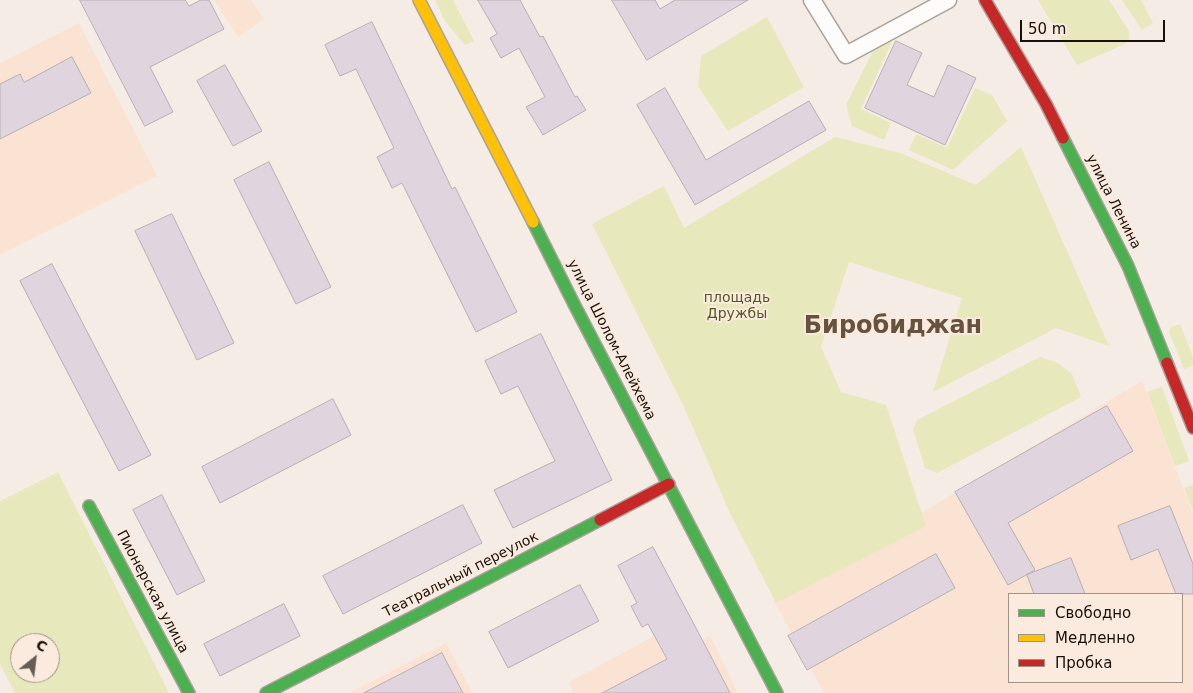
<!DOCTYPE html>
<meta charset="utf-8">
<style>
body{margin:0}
#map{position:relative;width:1193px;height:693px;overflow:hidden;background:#f5ece5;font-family:"DejaVu Sans",sans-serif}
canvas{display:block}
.legend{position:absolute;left:1008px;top:593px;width:175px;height:90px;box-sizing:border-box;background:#fbebdf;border:1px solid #a19389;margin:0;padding:6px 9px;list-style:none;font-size:15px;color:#191009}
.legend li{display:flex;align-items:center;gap:10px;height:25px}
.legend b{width:25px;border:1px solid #a19389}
.north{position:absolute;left:10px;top:633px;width:50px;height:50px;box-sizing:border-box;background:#fbebdf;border:1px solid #a19389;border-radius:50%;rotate:29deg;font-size:14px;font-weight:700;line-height:20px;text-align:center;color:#191009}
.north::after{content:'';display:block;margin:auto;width:18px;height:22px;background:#665d56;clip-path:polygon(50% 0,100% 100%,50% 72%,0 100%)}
.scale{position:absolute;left:1020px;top:20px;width:145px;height:22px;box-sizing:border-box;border:2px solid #191009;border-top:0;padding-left:6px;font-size:15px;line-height:18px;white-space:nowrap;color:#191009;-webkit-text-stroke:4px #fbebdf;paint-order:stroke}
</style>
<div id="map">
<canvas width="1193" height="693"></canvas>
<ul class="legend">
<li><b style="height:6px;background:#4caf50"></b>Свободно</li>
<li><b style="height:6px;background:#ffc107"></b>Медленно</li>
<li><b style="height:6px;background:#c62828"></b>Пробка</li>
</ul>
<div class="north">С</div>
<div class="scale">50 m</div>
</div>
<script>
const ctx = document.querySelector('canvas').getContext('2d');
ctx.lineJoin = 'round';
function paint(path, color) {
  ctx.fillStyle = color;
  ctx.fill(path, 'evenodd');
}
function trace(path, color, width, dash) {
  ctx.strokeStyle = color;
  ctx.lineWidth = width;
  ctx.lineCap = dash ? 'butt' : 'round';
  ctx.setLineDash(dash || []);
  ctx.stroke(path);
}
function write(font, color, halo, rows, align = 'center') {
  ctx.font = font + ' "DejaVu Sans",sans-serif';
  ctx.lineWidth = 4;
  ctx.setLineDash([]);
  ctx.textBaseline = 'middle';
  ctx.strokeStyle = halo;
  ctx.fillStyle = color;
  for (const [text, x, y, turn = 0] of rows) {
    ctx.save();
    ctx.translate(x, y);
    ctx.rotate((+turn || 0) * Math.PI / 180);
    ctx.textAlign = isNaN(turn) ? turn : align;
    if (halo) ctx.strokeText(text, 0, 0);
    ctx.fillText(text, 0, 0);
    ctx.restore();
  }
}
paint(new Path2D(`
 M214,0h37l13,19 -26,18z
 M79,23l78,153 -157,79v-192z
 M1142,381l51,133v179h-369l-50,-92zM1009,594h173v88h-173z
 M654,636l12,23 44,-23 28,57h-165l-4,-11z
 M446,643l27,50h-124z`), '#fae3d2');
paint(new Path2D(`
 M435,0h18l21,41 -9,4 -20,-24z
 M1038,0h71l20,31v8l-4,5 -48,21z
 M1122,0h19l12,23 -11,7z
 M767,17l37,70 -76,44 -30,-45 3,-30z
 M894,37l-33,72 30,14 -7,17 -32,-14 -6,-21 30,-60z
 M975,88l18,8 14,25 -54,49 -44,-20 7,-16 31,14z
 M835,137l65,16 76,32 45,-38 88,199 -53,-18 -123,64 29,-94 -113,-36 -28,85 20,45 45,13 40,121 -150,77 -47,-92 -45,-104 -92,-183 72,-38 20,42z
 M1180,324l13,33v9l-9,3 -15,-37 2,-5z
 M1040,357l18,6 14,11 9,23 -144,76 -12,-5 -12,-39 4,-9z
 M1162,387l27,74 -14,5 -28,-74z
 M58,472l111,221h1h-155l-15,-29v-163zM20,643h30v30h-30z
 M1193,485v26l-9,-23z`), '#e7e8bc');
const building = new Path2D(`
 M80,0h105l4,6 12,-6h8l15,29 -74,38 23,45 -28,14z
 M478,0h42l20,37 3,-1 32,61 2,-1 9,14 -43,25 -17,-28 19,-10 -26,-49 -18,10 -11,-20 7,-4z
 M612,0h43l5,9 15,-9h73l-101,60z
 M372,22l80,167 3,-2 62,125 -41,20 -74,-149 -10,5 -15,-31 17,-9 -38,-79 -16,7 -15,-31z
 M896,41l26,12 -15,32 27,12 14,-32 28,13 -31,67 -80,-37z
 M72,57l19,36 -91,46v-55l20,-10 4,8z
 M225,65l37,66 -29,15 -36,-65z
 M665,88l41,72 103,-59 17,29 -131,75 -58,-100z
 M269,162l62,125 -35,17 -62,-124z
 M172,214l62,129 -37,17 -62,-129z
 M52,264l99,191 -32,16 -99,-190z
 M541,334l71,146 -99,48 -19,-38 61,-29 -37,-75 -17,8 -16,-33z
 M333,399l18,36 -131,68 -18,-36z
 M1107,406l26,45 -125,72 27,47 -27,15 -53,-93z
 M162,495l43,86 -28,14 -44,-85z
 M463,505l19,38 -139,71 -20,-38z
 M1170,506l23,58v30h-17l-18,-45 -27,11 -13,-34z
 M653,547l53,100 24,46h-128l65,-34 -19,-35 -6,3 -11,-21 6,-3 -19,-37z
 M936,554l19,34 -148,82 -19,-34z
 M1071,558l14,36h-51l-7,-19z
 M580,585l19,36 -91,47 -19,-36z
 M284,604l16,32 -80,40 -16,-32z
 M442,653l21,40h-99z`);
paint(building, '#e0d5df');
trace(building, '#b6afb1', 1);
const street = new Path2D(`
 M812,0l34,55 102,-55`);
const fast = new Path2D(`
 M1063,138l65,128 39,97
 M533,222l42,84 202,387
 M89,506l100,187
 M266,693l334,-173`);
const slow = new Path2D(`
 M419,0l114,222`);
const jam = new Path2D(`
 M985,0l61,104 17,34
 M1167,363l26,65
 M600,520l69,-36`);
trace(street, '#aaa29b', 19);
trace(fast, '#aaa29b', 14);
trace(slow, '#aaa29b', 14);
trace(jam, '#aaa29b', 14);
trace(street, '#fefcfb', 16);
trace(fast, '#4caf50', 11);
trace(slow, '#ffc107', 11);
trace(jam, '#c62828', 11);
write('14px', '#191009', '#fbebdf', [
 ["улица Ленина",1113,202,63],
 ["улица Шолом-Алейхема",611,340,63],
 ["Театральный переулок",461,575,-27],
 ["Пионерская улица",152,592,62]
]);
write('14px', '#565a21', '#fbebdf', [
 ["площадь",737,298],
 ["Дружбы",737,314]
]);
write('bold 24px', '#67513f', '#fbebdf', [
 ["Биробиджан",893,327]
]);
</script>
